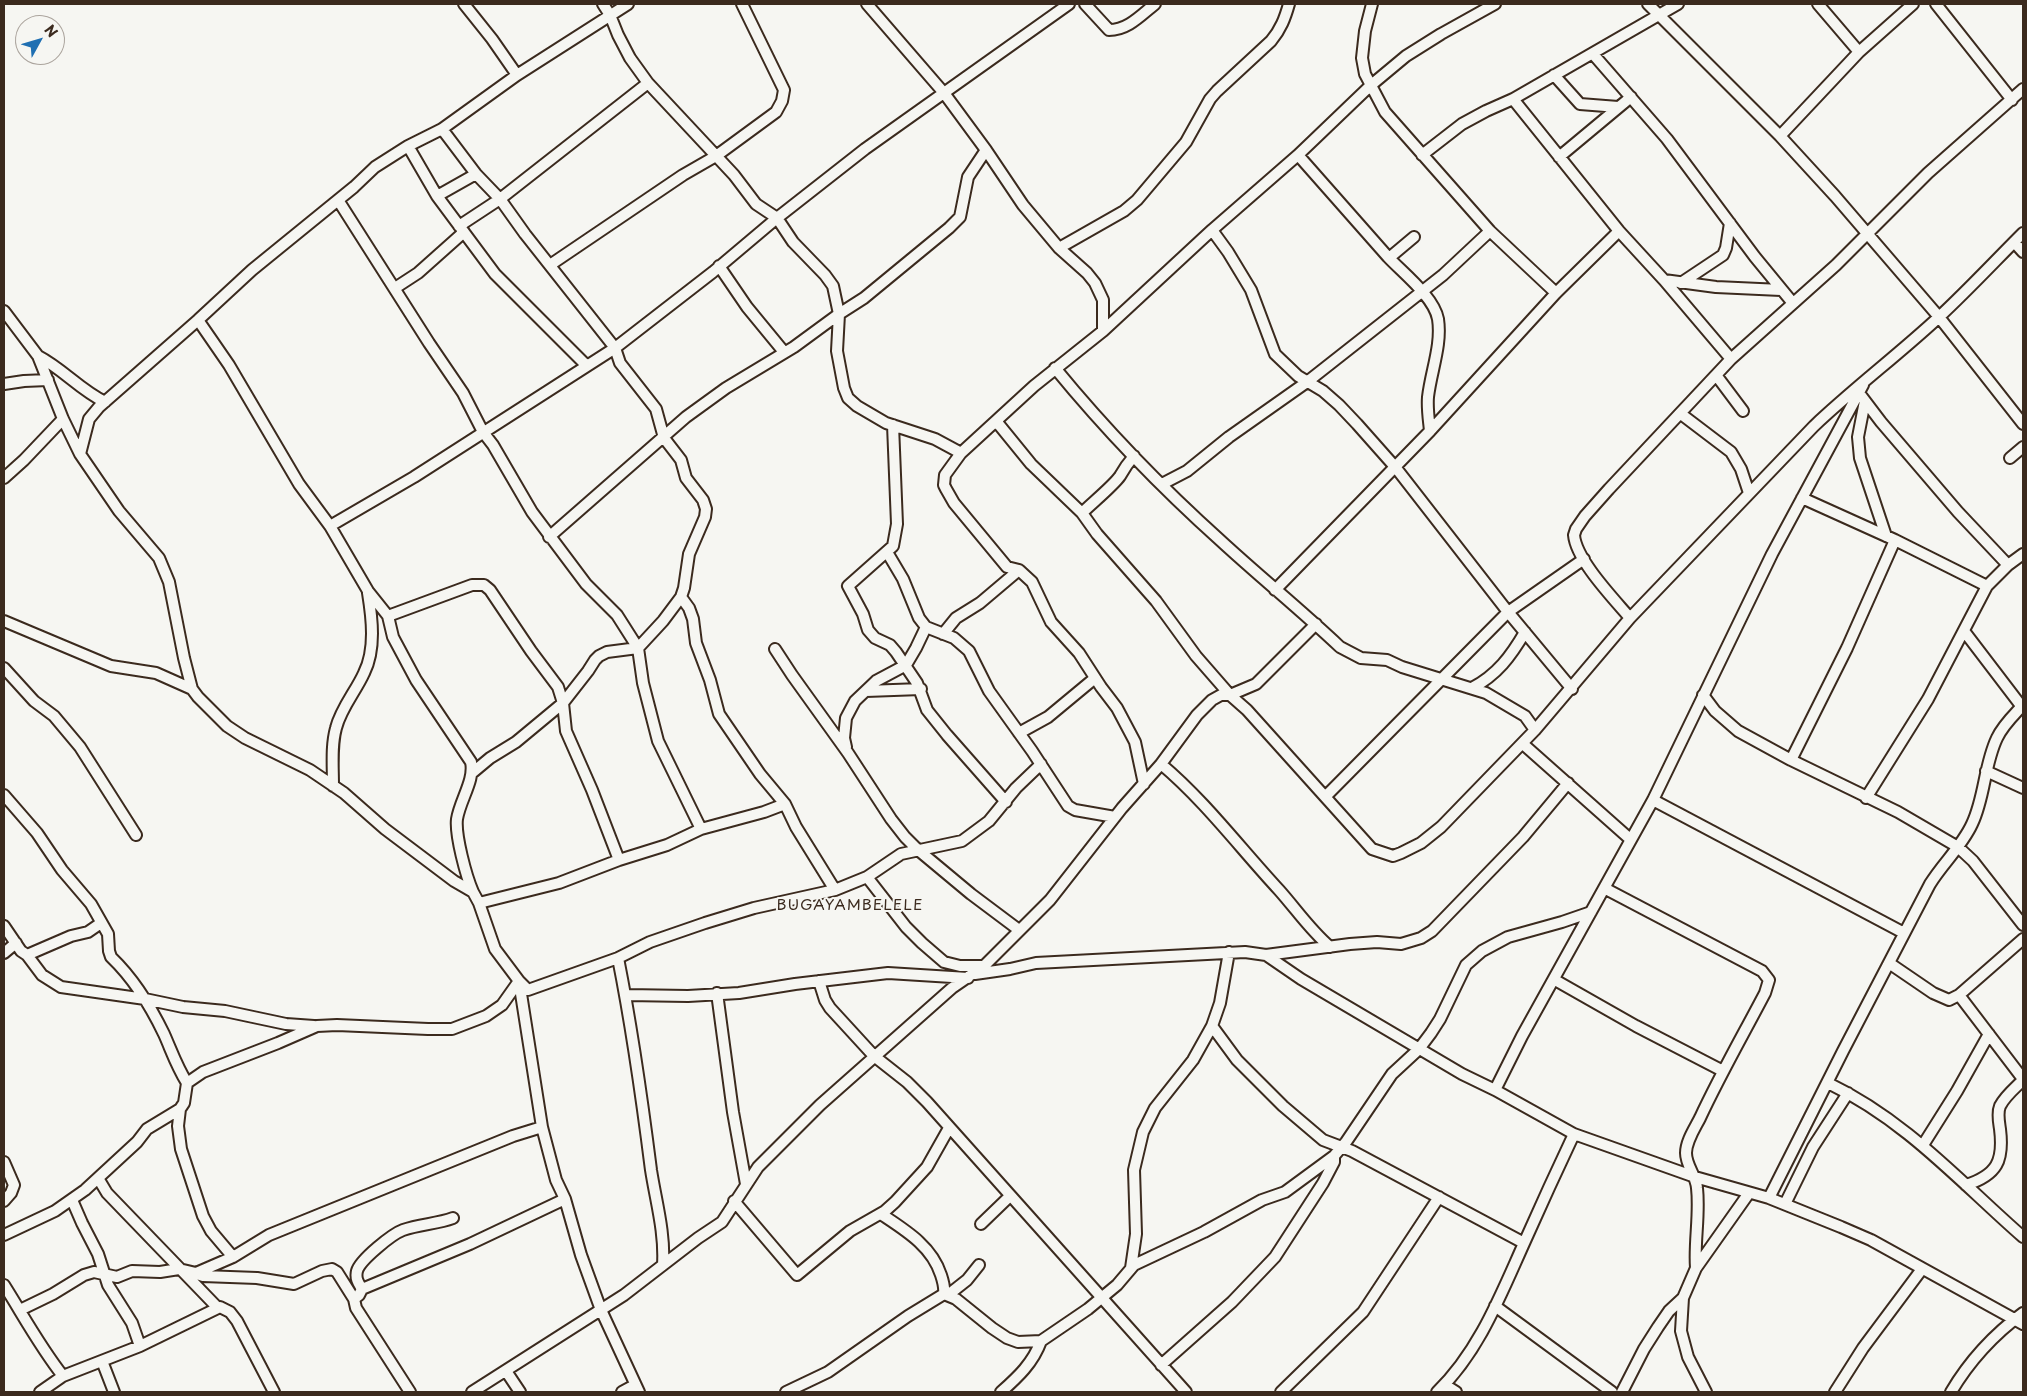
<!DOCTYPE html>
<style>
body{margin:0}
#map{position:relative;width:2027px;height:1396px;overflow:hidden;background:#f6f6f2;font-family:"Playpen Sans",sans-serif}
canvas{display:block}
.frame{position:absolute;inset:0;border:5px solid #3b2a1e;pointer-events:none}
.north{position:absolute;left:15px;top:15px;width:50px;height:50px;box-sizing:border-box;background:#f6f6f2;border:1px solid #aba49d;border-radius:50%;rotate:51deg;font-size:14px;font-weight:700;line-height:20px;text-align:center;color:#3b2a1e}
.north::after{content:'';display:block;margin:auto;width:18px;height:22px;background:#1f6fb2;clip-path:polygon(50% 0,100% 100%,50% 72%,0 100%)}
</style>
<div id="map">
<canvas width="2027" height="1396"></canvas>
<div class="frame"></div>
<div class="north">N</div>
</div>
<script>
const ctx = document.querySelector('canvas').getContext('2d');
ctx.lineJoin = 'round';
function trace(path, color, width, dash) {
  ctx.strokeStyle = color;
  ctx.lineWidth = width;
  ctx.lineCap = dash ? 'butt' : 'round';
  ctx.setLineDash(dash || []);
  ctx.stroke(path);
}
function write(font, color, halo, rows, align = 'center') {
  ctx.font = font + ' "Playpen Sans",sans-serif';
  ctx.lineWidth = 4;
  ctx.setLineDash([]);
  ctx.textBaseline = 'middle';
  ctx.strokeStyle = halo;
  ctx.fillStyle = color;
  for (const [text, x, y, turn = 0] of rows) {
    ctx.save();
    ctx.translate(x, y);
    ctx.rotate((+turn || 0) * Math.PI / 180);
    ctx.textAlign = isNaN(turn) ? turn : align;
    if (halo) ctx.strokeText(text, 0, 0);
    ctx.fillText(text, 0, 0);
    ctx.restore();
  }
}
const street = new Path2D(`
 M464,4l28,35 25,36
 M603,4l7,11 8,20 12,23 18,25 86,92 22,29 21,14 16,24 32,33 8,11 6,28 -2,37 7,37 4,10 9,8 29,17 49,16 26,14
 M867,4l77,89 42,57 37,55 36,43 28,25 8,10 8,17v31
 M1085,4l24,26c19,0 32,-15 46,-26
 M1372,4l-7,27 -3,27 3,16 20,38 105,119 66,62
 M1648,4l132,132 55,60 104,121 84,107
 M1818,4l41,48
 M1936,4l76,96
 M1593,54l74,85 88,118 37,45
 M1554,75l26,29 38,3
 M1513,99l106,132 45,49 67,79
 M442,129l34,45 24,25 25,35 90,114 5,15 36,46 8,29 17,22 5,18 17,22 3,9 -1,8 -16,37 -5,34 -3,9 -18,24 -25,27 -31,4 -8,4 -4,4 -7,11 -25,32 -47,39 -26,16 -18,15
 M1780,136l79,-84 54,-48
 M408,146l29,50 58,78 91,91
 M1298,155c30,34 60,68 90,102 15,16 46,40 50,62 4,26 -7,52 -10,78 -1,12 1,23 2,34
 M1422,155l40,-31 24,-13 27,-12 165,-95
 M1559,157l72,-60
 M437,196l39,-22
 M338,200l91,143 34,50 20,39 10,13 39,67 54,72 31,31 21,33 5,35 15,58 43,88
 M459,226l41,-27 148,-116
 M1212,230l16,22 23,38 24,64 23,22 25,15 16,14 18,19 39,44 112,144 64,77
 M2014,242l9,10
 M1059,248l65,-37 13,-11 49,-58 24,-43 7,-8 54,-50c10,-12 14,-23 18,-37
 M1389,258l25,-21
 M550,265l133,-90 33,-19 60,-44 6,-11 2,-11 -42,-86
 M719,266l28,41 37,45
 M1664,280l52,7 65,3
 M1681,283l42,-28 3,-7 4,-25
 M395,288l23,-15 46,-41
 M4,311l34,45 25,63 17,35 39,57 40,47 10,24 15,76 8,31 6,8 29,29 18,12 65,32 34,23 41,36 69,52 19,11 6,11 16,46 24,32 23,146 14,53 9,19 16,56 20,55 38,82
 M198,320l31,45 70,119 31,42 38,65 20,25 5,21 23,43 55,82c4,18 -11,38 -14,57 -2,16 9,57 16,73
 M38,356c25,13 42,34 67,46
 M1055,368c50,61 107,120 166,173 39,36 80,69 119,106l21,11 26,2 15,7 84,26 39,23 10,14
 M1716,375l27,36
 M4,384l20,-3 24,-1
 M1859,393l22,29 77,90 50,53
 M1865,401l-7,36 2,21 26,78
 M1681,414l50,38 10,17 8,24
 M996,421l35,43 51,49 15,21 59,67 40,55 34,39 26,-11 60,-60
 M893,425l4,99 -4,22 -45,40 15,28 5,16 7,8 15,7 6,7 21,31 10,27 20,25 59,67
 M80,454l9,-35 10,-12 99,-87 54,-50 102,-83 21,-20 33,-21 34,-17 75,-54 111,-71
 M2010,458l13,-11
 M4,478l20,-18 39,-41
 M1162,484l25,-13 42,-34 78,-55 136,-107 47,-44
 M1802,498l93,42 92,46
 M1082,513c9,-9 32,-28 38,-37 5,-9 7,-12 14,-20
 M330,526l84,-49 201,-129 98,-76 64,-54 88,-69 204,-145
 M549,537l137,-120 40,-29 68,-41 45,-33 25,-16 85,-70 11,-11 8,-40 18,-27
 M1275,590l155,-159 126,-138 63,-62
 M681,597l8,11 4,11 3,24 14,37 9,34 41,60 25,30 11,23 39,63
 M388,616l84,-31h12l6,5 41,61 27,36 5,16 3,28 26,59 27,70
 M1630,618c-16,-19 -54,-58 -56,-83l2,-6 9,-13 24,-27 122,-130 105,-94 92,-92 95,-84
 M4,621l107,45 45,7 36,16
 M926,627l28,11 15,13 20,40 43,60 36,55 7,4 40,7
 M1964,631l58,76
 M943,634l13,-16 24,-15 39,-33
 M775,649l17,26 56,78 43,66 14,18 12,12 54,45 48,36
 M4,668l30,33 20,15 26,31 56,88
 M1472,688c25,-13 39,-32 53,-56
 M866,691l55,-2
 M1703,695l12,16 23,20 53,29 107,52 60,35 15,14 50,64
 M1019,733l29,-16 47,-39
 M1523,744l107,95
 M846,747l-2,-9 2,-20 9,-17 21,-20 30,-16 10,-17 10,-21 -7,-9 -16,-39 -16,-27
 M1791,760l56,-112 48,-108
 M1161,764c44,37 79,84 118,126 17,19 31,40 51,57
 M1986,771l37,17
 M1144,784l-9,-42 -18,-34 -16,-21 -22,-34 -28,-31 -19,-40 -13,-12 -12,-3 -53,-64 -8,-14 -2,-4 1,-10 16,-22 73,-67 69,-55 109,-101 86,-75 72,-69 36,-30 35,-22 54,-30
 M333,786c0,-20 -2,-40 3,-58 5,-20 20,-37 28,-55 12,-24 8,-55 4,-80
 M4,795l33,38 25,37 29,34 17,30 1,17 2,6c22,21 40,50 53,77 8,18 12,31 23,49
 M1326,796l182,-184 76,-53
 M1866,798l62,-99 59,-113 21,-21 15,-11
 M1653,800l251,133
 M867,877l39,50 16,16 22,19 16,4h24
 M1604,888l158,83 7,9 -4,13c-22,42 -45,82 -65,125 -5,10 -14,23 -14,35 0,13 10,22 11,35 3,27 -3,54 -1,80
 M479,903l80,-20 60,-23 48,-15 34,-16 63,-17 21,-8
 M4,926l17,25 6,4 44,-19 17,-4 13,-9
 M1229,952l-9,51 -8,23 25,34 46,46 40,34 29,11 172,92
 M4,953l12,-10
 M27,955l15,20 19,12 84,12 38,8 42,4 61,13 28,2
 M1266,955l84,-11 27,-2 24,2 20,-6 11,-7 91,-94 45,-54
 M618,958c14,70 24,141 33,212 5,32 14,62 12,95
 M1889,963l44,30 16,7 10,-5 64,-56
 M975,974l35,-5 26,-6 209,-11 21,3 35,24 161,95 33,16 79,44 121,43 74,21 72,29 30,13 152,84
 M1555,980l81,46 87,45
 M819,981l6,19 5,8 44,48 33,26 20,20 259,290
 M717,993l16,119 13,72
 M627,995l61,1 51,-3 56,-9 93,-11 80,5
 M1959,995l64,84
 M1828,1083c79,38 131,98 195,154
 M1495,1090l27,-54 131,-236 119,-246 91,-169
 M180,1109l-2,17 3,23 22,67 8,15 22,26
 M1923,1145l34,-54 32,-57
 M4,1162l10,23 -3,8 -7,8
 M98,1178l9,15 110,114
 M1966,1185c31,-10 38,-24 34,-56 -1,-7 -3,-16 0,-23 5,-10 15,-18 23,-26
 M1769,1198l74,-147 87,-167c13,-21 32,-38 42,-60 13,-27 12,-59 25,-86 6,-13 17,-23 26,-33
 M72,1200l10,23 16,31 10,31 24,38 8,23
 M734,1201l63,74 53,-44 35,-20 10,-9 32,-35 22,-39
 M1785,1204l28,-57 35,-54
 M881,1214c24,16 51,32 60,61 2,6 4,12 3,19
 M981,1224l29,-28
 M4,1235l51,-24 30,-21 52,-48 10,-13 33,-20 4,-6 3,-20 16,-11 75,-29 39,-17 20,-1 91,4h24l34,-13 16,-11 17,-24 9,9 90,-32 32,-16 55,-19 49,-15 81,-18 32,-13 34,-23 61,-13 27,-20 27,-33 25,-24
 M1131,1268l5,-34 -2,-64 9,-38 12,-24 38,-48 19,-34
 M194,1273l9,3 54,2 37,6 28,-13 10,-2 5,3 17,27
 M4,1285c19,30 36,62 59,91
 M362,1289c-3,-5 -7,-10 -5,-18 3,-11 35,-37 46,-41 17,-6 34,-6 50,-12
 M948,1295l19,-15 12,-15
 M1683,1298l-2,33 7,26 18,35
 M1495,1306l117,86
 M20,1310l33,-16 31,-19 10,-3 23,5 15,-6 28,1 19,-3 17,4 37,-16 36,-22 244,-99 29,-9
 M102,1361l12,31
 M1161,1365l71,-63 43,-45 48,-74 11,-21v-6
 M506,1371l14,21
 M1445,1385l11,7
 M40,1392l23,-16 77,-30 80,-39 10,5 7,9 37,71
 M410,1392l-54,-84 -2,-9 5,-4 3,-6 108,-45 95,-45
 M472,1392l152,-97 74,-57 24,-16 36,-55 62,-62 132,-117 32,-22 66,-66 72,-92 39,-44 36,-49 15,-15 9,-5h9l17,15 125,139 21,7 8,-3 20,-10 20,-16 94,-97 95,-112 184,-192c40,-38 84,-71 125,-109 29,-27 56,-56 84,-84
 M622,1392l13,-7
 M786,1392l42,-20 80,-56 36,-22 12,5 36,29 15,10 11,4 23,-1 47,-32 29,-24 17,-20 70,-33 58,-32 23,-8 49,-36 12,-14 46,-68 27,-25 12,-16 9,-14 26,-54 16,-14 26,-14 54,-15 29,-10
 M1001,1392c17,-15 32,-29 40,-51
 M1281,1392l82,-80 76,-115
 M1437,1392c42,-40 64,-98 88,-151 16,-36 32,-71 49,-107
 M1622,1392l22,-43 14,-22 11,-16 14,-13 13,-30 53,-75
 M1835,1392l28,-44 59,-79
 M1951,1392c19,-32 42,-57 72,-79`);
trace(street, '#3b2a1e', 14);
trace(street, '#f6f6f2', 10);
ctx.letterSpacing = '1px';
write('15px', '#3b2a1e', '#f6f6f2', [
 ["BUGAYAMBELELE",850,906]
]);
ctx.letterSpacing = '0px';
</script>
